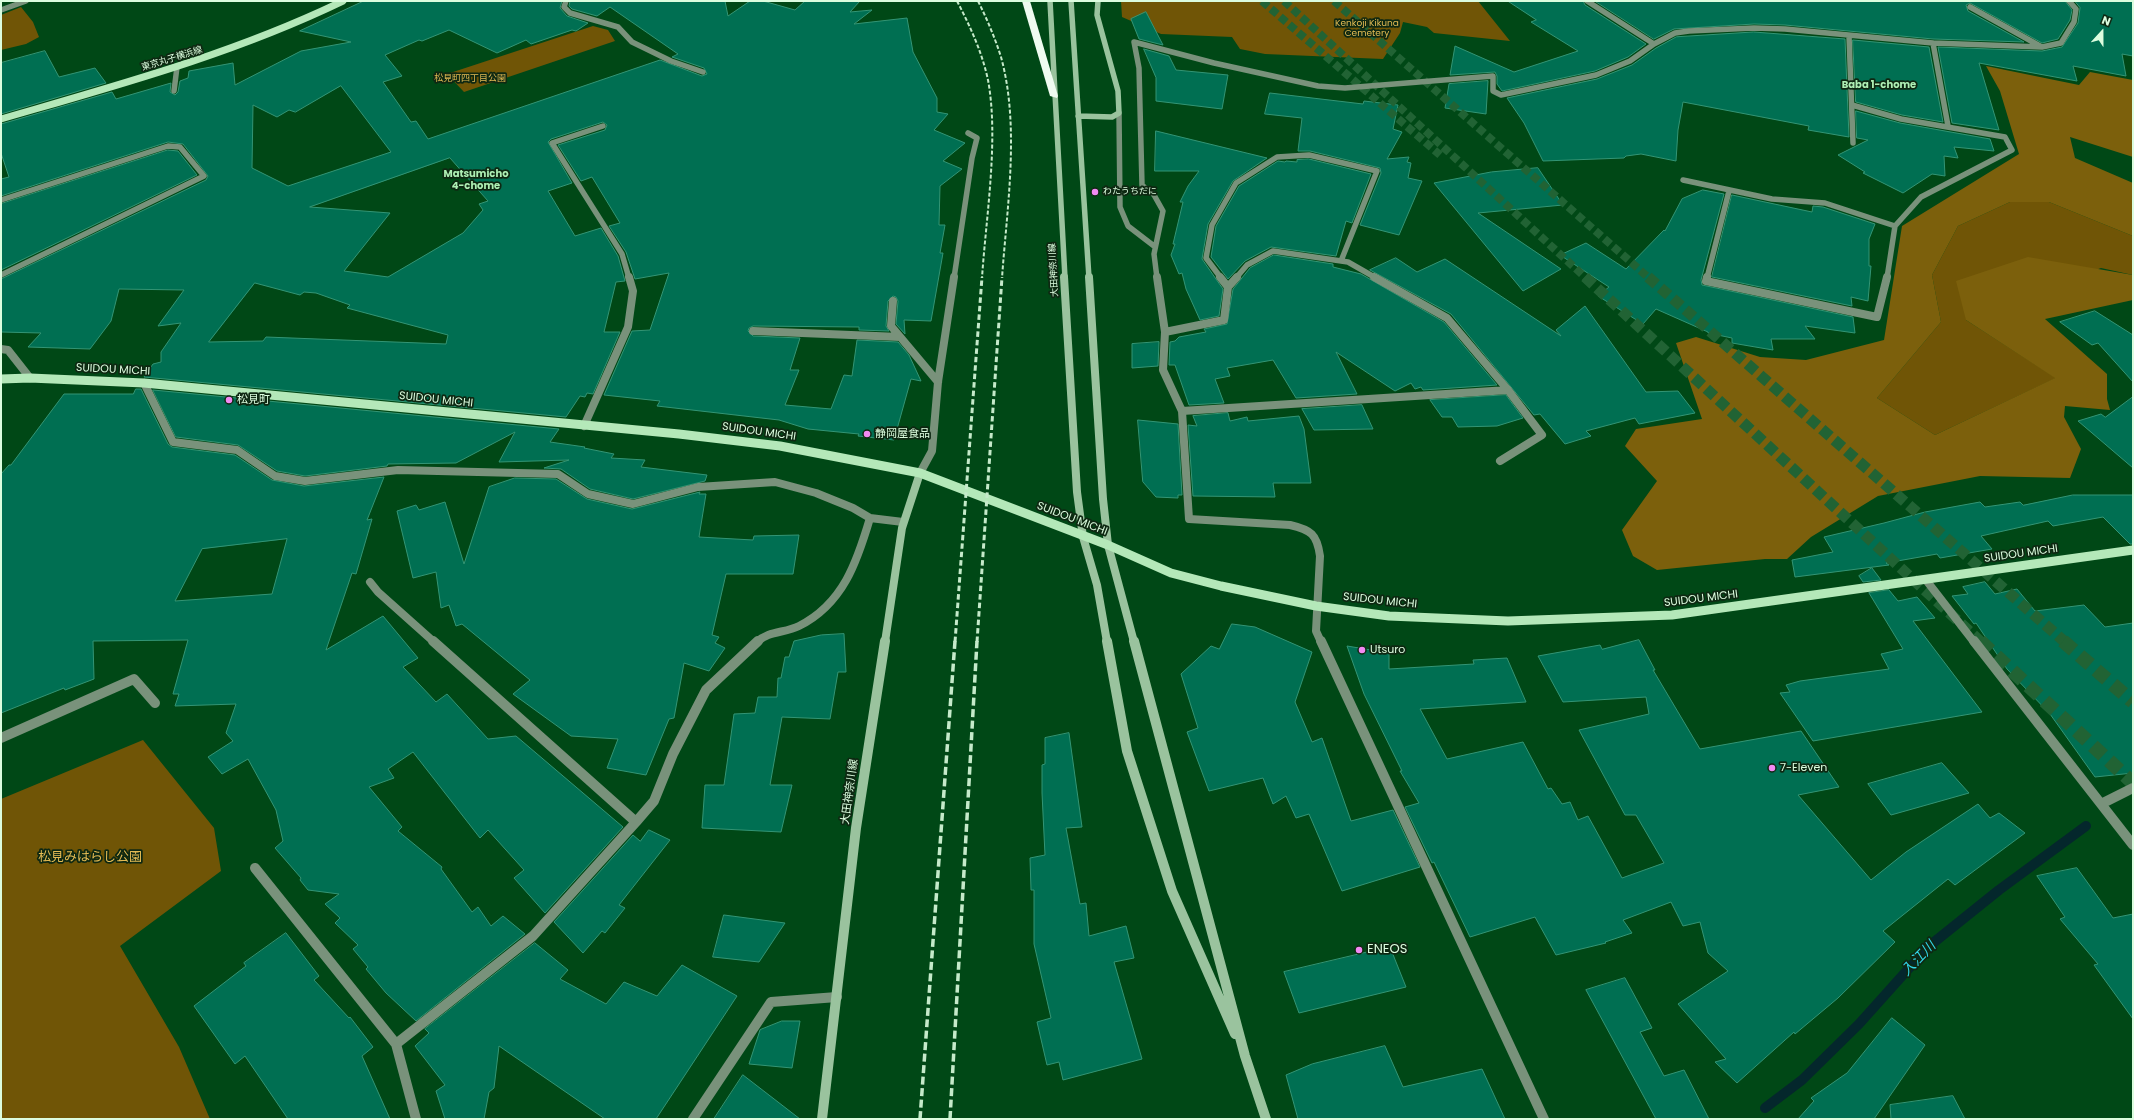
<!DOCTYPE html>
<meta charset="utf-8">
<style>
body{margin:0}
#map{position:relative;width:2134px;height:1120px;overflow:hidden;background:#004816;font-family:Poppins,sans-serif}
canvas{display:block}
.frame{position:absolute;inset:0;border:2px solid #dcfddf;pointer-events:none}
.north{position:absolute;left:2082px;top:12px;width:40px;height:40px;-webkit-text-stroke:3px #0e2812;paint-order:stroke;rotate:21deg;font-size:11px;font-weight:700;line-height:16px;text-align:center;color:#dcfddf}
.north::after{content:'';display:block;margin:auto;width:14px;height:18px;background:#dcfddf;clip-path:polygon(50% 0,100% 100%,50% 72%,0 100%)}
</style>
<div id="map">
<canvas width="2134" height="1120"></canvas>
<div class="frame"></div>
<div class="north">N</div>
</div>
<script>
const ctx = document.querySelector('canvas').getContext('2d');
ctx.lineJoin = 'round';
function paint(path, color) {
  ctx.fillStyle = color;
  ctx.fill(path, 'evenodd');
}
function trace(path, color, width, dash) {
  ctx.strokeStyle = color;
  ctx.lineWidth = width;
  ctx.lineCap = dash ? 'butt' : 'round';
  ctx.setLineDash(dash || []);
  ctx.stroke(path);
}
function write(font, color, halo, rows, align = 'center') {
  ctx.font = font + ' Poppins,"Noto Sans JP",sans-serif';
  ctx.lineWidth = 3.5;
  ctx.setLineDash([]);
  ctx.textBaseline = 'middle';
  ctx.strokeStyle = halo;
  ctx.fillStyle = color;
  for (const [text, x, y, turn = 0] of rows) {
    ctx.save();
    ctx.translate(x, y);
    ctx.rotate((+turn || 0) * Math.PI / 180);
    ctx.textAlign = isNaN(turn) ? turn : align;
    if (halo) ctx.strokeText(text, 0, 0);
    ctx.fillText(text, 0, 0);
    ctx.restore();
  }
}
paint(new Path2D(`
 M1121,1h357l32,40 -76,-8 -7,-6 -24,-5 -3,11 -17,26 -118,-5 -25,-5 -8,-12 -71,-3 -39,-17z
 M21,7l12,15 6,15 -13,7 -25,6v-35z
 M593,26l15,4 7,11 -151,51 -17,-18z
 M2010,202h39l84,34v39l-32,-7 -135,52 90,58 -121,57 -58,-37 64,-76 -9,-47 26,-49z
 M143,740l71,88 7,43 -101,75 59,101 31,72h-209v-320z`), '#705506');
paint(new Path2D(`
 M1986,66l93,19 11,-13 43,8v77l-63,-20 5,21 58,25v53l-84,-34h-39l-52,24 -26,49 9,47 -64,76 58,37 120,-57 -89,-58 -10,-39 72,-24 105,18v25l-88,19 62,55v25l3,11 -45,-4 -1,11 17,32 -11,29 -90,-2 -102,20 -67,41 -24,22h-22l-108,11 -24,-14 -11,-26 35,-49 -32,-35 11,-17 66,-10 -26,-76 20,-6 64,20 46,3 78,-20 18,-114 117,-72 -19,-63z`), '#7c600c');
trace(new Path2D(`
 M1765,1108l37,-28 57,-56 69,-77 71,-57 87,-64`), '#04272c', 10);
const building = new Path2D(`
 M364,1h198l-2,7 7,8 21,7 -12,8 -4,-1 -41,14 -5,-4 -29,13 -48,-23 -27,11 -3,-1 -34,15 17,21 -19,6 28,40 5,-1 12,18 232,-79 42,16 5,-2 -3,-6 -32,-11 6,-3 -68,-47 -13,9 -25,-7 -3,-3 1,-5h155l3,15 22,-15h13l32,9 10,-9h55l-10,11 22,-2 -18,14 53,-6 6,34 24,46v14l11,2 -14,16 31,13 -22,18 19,8 -22,17 -1,39h6l-5,28h3l-12,68 -27,-1 1,14 -9,-10 2,-23 -2,-4 -3,-1 -5,5 -2,25 3,5 -30,-1v-3l-106,-1 -4,2 -1,3 5,5 47,2 -10,32h9l-14,35 46,4 13,-34 8,1 5,-36 41,2 11,13 12,26 -10,-2 -17,61 -36,-4 1,-2 -51,-5 -29,-9 -122,-14 3,-5 -56,-6 28,-64 18,-1 19,-57 -34,6 -9,-27 -17,-26 11,-3 -28,-46 -11,4 -23,-36 47,-15 2,-5 -4,-3 -52,17 -3,3 24,41 -24,8 27,45 26,-8 17,28 7,25 -9,1 -12,50h16l-27,62 -6,-1 -2,4 -5,-1 -14,21 -422,-40 9,-13 8,-2v-10l20,-29 -23,3 26,-36 -65,-1 -8,32 -21,28 -62,-2 13,-14 -40,-1v-53l205,-99 2,-4 -25,-32 -15,-2 -167,54v-17l8,-2 -8,-24v-29l111,-32 4,7 55,-16 -1,9 5,3 3,-3 2,-11 8,-3 1,-7 44,-8 2,22 66,-34 50,-9 -51,-11zM341,86l50,66 -103,34 -36,-18 1,-63 24,12 12,-7 6,2zM450,158l38,43 -9,3 4,6 -20,23 -75,44 -44,-6 46,-58 -80,-6zM255,283l45,12 4,-3 12,1 34,12 -3,3 101,27 -2,9 -180,-7 -3,4 -54,1z
 M1508,1h75l2,4 61,39 -18,13 -33,14 -93,20 -5,-7v-8l-2,-4 -45,3 5,-29 59,26 64,-21 -47,-29 5,-2z
 M1595,1h470l7,9 -2,10 -12,19 -16,4 -72,-40 -4,2 2,6 56,31 -91,-3 -148,-14 -31,-1 -80,5 -20,10z
 M2075,1h58v55l-11,-2 4,22 -53,-10 4,15 -98,-18 20,67 -47,-7 -14,-76 104,4 20,-4 16,-24 2,-15z
 M1146,12l17,33 -24,-6 -8,-20z
 M1754,32l91,7 4,98 -41,-7 1,-4 -126,-24 -5,28 -2,31 -35,-7 -15,2 -2,2 -81,3 -19,-38 -17,-25 90,-19 35,-14 24,-17 20,-11z
 M1853,40l76,7 14,75 -41,-7 -46,-13z
 M1144,49l25,7 7,14 52,5 -6,34 -66,-8v-23z
 M45,51l14,26 36,-9 11,15 -105,31v-51z
 M1488,81l-2,33 -41,-6 4,-24z
 M1270,93l93,11 1,-3 34,4 -5,24 9,3 -15,27 22,-2 -2,5 4,1 -3,15 14,3 -23,54 -39,-10 21,-52 -1,-5 -70,-17h-12l4,-33 -37,-4z
 M1856,111l44,12 90,16 4,12 -40,-4 4,11 -14,-2 1,20 -13,-2 -29,19 -40,-20 2,-1 -27,-17 30,-15 -11,-2z
 M1156,131l111,27 -34,23 -25,43 -6,35 21,30 -4,27 -19,4 -14,-31 -4,-16 -3,1 -8,-19 4,-11h-2l10,-42h-3l8,-16 11,-15h-44z
 M168,150l10,1 19,24 -196,95v-66z
 M1309,159l62,15 -19,49 -6,-2 -10,35 -65,-9 -26,14 -17,18 -17,-22 5,-31 23,-40 39,-25 7,1 1,-1 11,1v-2z
 M1538,168l25,37 -85,8 83,56 -38,22 -89,-108 57,-11z
 M1703,190l21,4 -23,86 1,5 151,32 2,16 -50,-7 10,13h-44l2,11 -41,-7v-5l-24,-5v-1l-52,-23 -13,15 -45,-28 11,-9 -49,-32 26,-12 40,26 38,-39 1,1 17,-32z
 M1732,195l80,17 1,-6 10,1 52,17 -6,15v27h2l-3,35 -17,-4 1,9 -140,-29z
 M1274,255l59,9v3l28,7 83,48 53,63 -74,5 -2,-3 -6,2 -4,-6 -16,8 -59,-39 21,42 -61,4 -23,-38 -46,8 3,8 -15,3 9,24 -35,2 -14,-40h-6l1,-23 5,-1 4,-4 27,-5 -2,-3 23,-5 6,-35 17,-21z
 M1396,258l21,14 28,-13 116,77 -5,-6 29,-24 61,86 32,-1 17,22 -56,11 -4,-6 -49,13 5,5 -26,8 -25,-30 -6,1 -83,-101 -81,-44z
 M2095,311l38,24v47l-35,-39 -6,2 -32,-23z
 M1159,342l-1,24 -26,2v-24z
 M136,389h5l27,55 4,3 63,8 37,25 32,6 80,-9 -17,43 5,-1 -16,55 -4,-1 -26,77 57,-34 35,42 -15,9 33,35 11,-8 41,45 28,-3 107,91 -78,86 -31,-35 10,-8 -36,-40 -8,8 -67,-86 -25,17 6,9 -25,9 33,40 -4,4 44,36 -1,2 31,43 6,-5 13,19 12,-10 22,18 -109,87 -30,-28 -20,-24 2,-2 -15,-18 5,-4 -23,-22 5,-5 -15,-14 14,-10 -31,-4 -8,-10 1,-2 -26,-30 8,-7 -7,-31 -28,-51 -26,15 -14,-17 25,-16 -7,-8 10,-29 -61,2 4,-12h-6l15,-54 -95,1 1,38 -29,11 -1,-2 -63,25v-239l8,-9h2l53,-71h69zM287,539l-15,55 -97,7 27,-52z
 M153,390l406,39 -9,13 35,5 -1,1 30,6 -3,4 34,2 -4,7 66,8 -2,6 -72,18 -43,-10 -29,-20 -17,-1 25,-8 -70,2 16,-30 -59,31 -68,1 -1,2 -82,10 -28,-5 -39,-26 -62,-8z
 M1506,395l17,23 -26,8 -39,1 -6,-10h-10l-12,-17z
 M2133,397v71l-55,-47 23,-7 4,3z
 M1362,405l11,24 -59,1 -12,-21z
 M1228,413l2,8 17,-4 1,4 51,-5 5,13 7,54h-38l2,14 -82,-1 -5,-71 9,1 -4,-10z
 M1138,420l40,4 4,71h-4v3l-22,-1 -13,-15z
 M515,478l41,1 31,20 45,10 68,-17 -1,2h7l-7,43 54,3 1,-4 45,-1 -6,39h-67l-14,61 7,2 -4,6 10,5 -16,23 -25,-8 -10,55 -5,1 -23,56 -39,-7 11,-29 -47,-3 -58,-42 17,-14 -68,-56 -6,2 -7,-21 -8,3 -5,-36 -23,6 -16,-67 19,-6 3,5 26,-8 19,62 25,-77z
 M2073,495h60v49h-3l-27,-27 -50,9 -5,-5 -67,15 11,13 -52,9 -3,-4 -51,9 3,2 -94,12 -3,-17 41,-8 -9,-15 60,-14 41,-11 55,-10 5,5 35,-5 3,3z
 M1872,568l9,12 -18,2 -4,-6z
 M1985,582l10,12 22,-5 18,22 49,-6 21,22 28,-4v150l-38,4 -45,-63 -43,-45 -31,-46 -2,1 -22,-28 16,-2 -5,-7z
 M1889,590l9,11 19,-4 18,21 -22,3 69,91 -169,29 -33,-48 10,-1 -4,-7 14,-4 89,-12 -8,-15 22,-5 -34,-56z
 M1232,624l23,3 57,25 -17,50 17,40 10,-4 29,83 42,-11 27,57 -78,24 -33,-77 -13,4 -10,-22 -13,8 -10,-26 -54,13 -22,-59 11,-4 -17,-54 30,-28 8,3z
 M844,634l2,38h-8l-8,47 -48,-2 -12,68h22l-11,47 -79,-4 3,-43h19l10,-71 21,-1 3,-16h19l1,-19h3l4,-21h4l5,-16 27,-6z
 M1639,640l16,30h-2l47,79 101,-18 38,56 -41,8 73,85 35,-28 72,-48 12,14 9,-5 26,20 -70,52 -7,-6 -65,52 12,11 -57,56 -43,36 -1,-2 -57,51 -22,-21 11,-3 -48,-55 50,-33 -20,-18 -8,-31 -17,4 -12,-24 -48,18 9,13 -27,9 1,1 -50,12 -21,-38 -65,20 -36,-75 -2,1 -27,-56 14,-4 -19,-32h2l-38,-77 -17,-48 42,7v16l85,-5 -1,-4 34,-2 19,44 -106,7 27,50 76,-17 25,47 3,-1 11,16 8,-2 8,18 10,-4 34,62 42,-15 -28,-48h-11l-46,-85 70,-16 -3,-17 -83,5 -25,-46 62,-11 2,4z
 M1069,733l13,94 -16,1 14,76 6,-1 3,33 37,-10 8,32 -20,4 28,97 -79,21 -4,-18 -12,3 -10,-43 14,-4 -17,-74v-54h-3l-1,-32 15,-3 -3,-62v-28l3,-1v-26z
 M1942,763l27,30 -78,22 -23,-31z
 M649,830l21,10 -51,65 6,3 -20,25 -3,-2 -19,22 -29,-31 79,-87 7,6z
 M2077,868l36,50 20,-4v105l-39,-54 4,-1 -38,-45 5,-2 -28,-41z
 M724,915l61,8 -26,39 -46,-5z
 M286,933l33,43 -5,4 35,38 1,-1 23,30 -11,9 28,63h-102l-43,-63 -10,8 -41,-58 52,-40 -2,-3z
 M535,943l33,27 -8,9 46,25 18,-22 33,14 25,-31 55,31 -81,123h-51l-106,-73 -5,42 -5,4 -5,27h-39l-9,-28 9,-6 -30,-39 14,-13 -4,-4z
 M1390,947l16,40 -107,26 -15,-41z
 M1625,978l27,50 -12,4 24,44 20,-6 25,49h-53l-70,-129z
 M1892,1018l33,27 -51,74h-76l16,-18 -3,-3 36,-25z
 M782,1021h18l-8,47 -43,-4 11,-34z
 M1385,1046l18,41 79,-18 23,50h-207l-12,-44 26,-11z
 M743,1075l57,44h-86z
 M1953,1096l12,23h-74l-1,-14z`);
paint(building, '#006f52');
trace(building, '#339575', 1);
trace(new Path2D(`
 M1262,1l178,154
 M1284,1l302,277
 M1334,1l315,277`), '#216334', 8, [8, 4]);
trace(new Path2D(`
 M1585,277l396,365
 M1648,277l417,365`), '#216334', 11, [11, 5.5]);
trace(new Path2D(`
 M1980,641l153,142
 M2063,641l70,61`), '#216334', 14, [14, 8]);
trace(new Path2D(`
 M566,1l-2,6 6,6 48,14 14,15 39,19 32,11
 M1587,1l67,43
 M1970,7l70,39
 M1,10l25,-9
 M1849,36l4,107
 M1933,43l15,83
 M174,91l3,-24
 M1852,105l49,14 104,18 7,13 -91,47 -26,29 -8,52
 M1119,113l1,94 8,19 26,20
 M603,126l-51,17 70,111 7,24
 M1683,180l89,19 53,4 70,23
 M1,200l167,-54 12,1 24,29 -203,99
 M954,278l18,-120 5,-20 -9,-5
 M1157,278l-3,-24 9,-43 -9,-16 -12,-10 -3,-117 -5,-26 80,21 104,23 27,2 148,-12v15l8,4 95,-20 34,-14 24,-17 21,-11 14,-2 65,-3 31,1 148,14 109,4 19,-4 13,-21 2,-13 -7,-8
 M1221,278l-15,-20 6,-33 24,-42 41,-26 32,-2 68,16 -36,90
 M1236,278l11,-13 26,-14 75,11 28,16
 M1707,278l22,-87`), '#79927b', 5.5);
trace(new Path2D(`
 M1157,277l8,55 -2,38 19,41 7,108 101,6c21,5 27,9 30,31l-4,75 5,11
 M1220,277l8,10
 M1374,277l73,41 61,72 34,45 -42,26
 M1707,277l-1,4 171,36 10,-40
 M893,301l-2,25 47,56
 M753,331l147,6
 M1165,332l59,-12 4,-33 9,-10
 M1,349l7,1 22,28
 M144,383l29,59 64,8 38,26 30,5 93,-11 160,4 30,20 45,10 65,-17 77,-5 41,11 37,15 17,10 33,4
 M1182,411l326,-21
 M584,426l44,-99 5,-36 -4,-14
 M920,473l12,-22 6,-69 16,-105
 M1926,580l48,62
 M370,582l8,10 56,50
 M757,642c11,-11 28,-9 42,-16 44,-22 58,-64 71,-108`), '#79927b', 8);
trace(new Path2D(`
 M433,641l203,181
 M1321,641l223,478
 M1974,641l159,204
 M1,738l133,-59 21,24
 M2101,804l32,-16
 M255,868l141,176 20,75
 M396,1044l137,-108 103,-114 18,-21 19,-47 33,-64 52,-49
 M693,1119l78,-117 66,-5`), '#79927b', 10);
trace(new Path2D(`
 M1050,1l15,277
 M1071,1l18,277
 M1078,116l34,1 7,-4 -1,-22 -21,-76 1,-14`), '#9ac39e', 5.5);
trace(new Path2D(`
 M1064,277l13,215 6,45 14,48 10,57
 M1089,277l14,222 5,46 26,97
 M885,642l17,-114 18,-55`), '#9ac39e', 8);
trace(new Path2D(`
 M1107,641l20,110 45,140 63,143
 M1134,641l111,415 21,63
 M822,1119l34,-291 29,-187`), '#9ac39e', 10);
trace(new Path2D(`
 M1,119c117,-34 232,-65 342,-118`), '#b4e8b9', 7);
trace(new Path2D(`
 M1,379l29,-1 114,5 535,51 101,12 140,27 188,72 63,28 50,13 95,20 73,10 119,5 164,-6 461,-65`), '#b4e8b9', 9);
paint(new Path2D(`
 M1022,1h8l28,95 -1,2 -7,-2z`), '#effbf0');
trace(new Path2D(`
 M957,1c13,25 25,51 31,79 11,59 -2,137 -6,198
 M978,1c9,18 17,37 23,56 19,69 6,150 1,221`), '#c5eaca', 2, [4, 2]);
trace(new Path2D(`
 M955,642l27,-365
 M977,642l25,-365`), '#c5eaca', 3, [5.5, 3]);
trace(new Path2D(`
 M920,1119l35,-478
 M950,1119l27,-478`), '#c5eaca', 3.5, [8, 3.5]);
for (const [x, y, r, color] of [
 [1095,192,4,"#f28af2"],
 [229,400,4,"#f28af2"],
 [867,434,4,"#f28af2"],
 [1362,650,4,"#f28af2"],
 [1772,768,4,"#f28af2"],
 [1359,950,4,"#f28af2"]
]) {
  const dot = new Path2D();
  dot.arc(x, y, r, 0, 2 * Math.PI);
  ctx.fillStyle = color;
  ctx.fill(dot);
  trace(dot, '#0e2812', 1.5);
}
write('9px', '#e4bb54', '#0e2812', [
 ["Kenkoji Kikuna",1367,24],
 ["Cemetery",1367,34],
 ["松見町四丁目公園",470,79]
]);
write('9px', '#dcfddf', '#0e2812', [
 ["東京丸子横浜線",172,59,-17],
 ["大田神奈川線",1054,270,-93]
]);
write('9px', '#dcfddf', '#0e2812', [
 ["わたうちだに",1103,192]
], 'left');
write('bold 10px', '#aeefb4', '#0e2812', [
 ["Baba 1-chome",1879,85],
 ["Matsumicho",476,174],
 ["4-chome",476,186]
]);
write('11px', '#dcfddf', '#0e2812', [
 ["SUIDOU MICHI",113,370,3],
 ["SUIDOU MICHI",436,400,6],
 ["SUIDOU MICHI",759,432,8],
 ["SUIDOU MICHI",1072,519,21],
 ["SUIDOU MICHI",2021,554,-8],
 ["SUIDOU MICHI",1701,599,-7],
 ["SUIDOU MICHI",1380,601,6],
 ["大田神奈川線",850,792,-82]
]);
write('11px', '#dcfddf', '#0e2812', [
 ["松見町",237,400],
 ["静岡屋食品",875,434],
 ["Utsuro",1370,650],
 ["7-Eleven",1780,768]
], 'left');
write('13px', '#e4bb54', '#0e2812', [
 ["松見みはらし公園",90,858]
]);
write('13px', '#dcfddf', '#0e2812', [
 ["ENEOS",1367,950]
], 'left');
write('italic 14px', '#31d5e8', '#0e2812', [
 ["入江川",1919,959,-46]
]);
</script>
